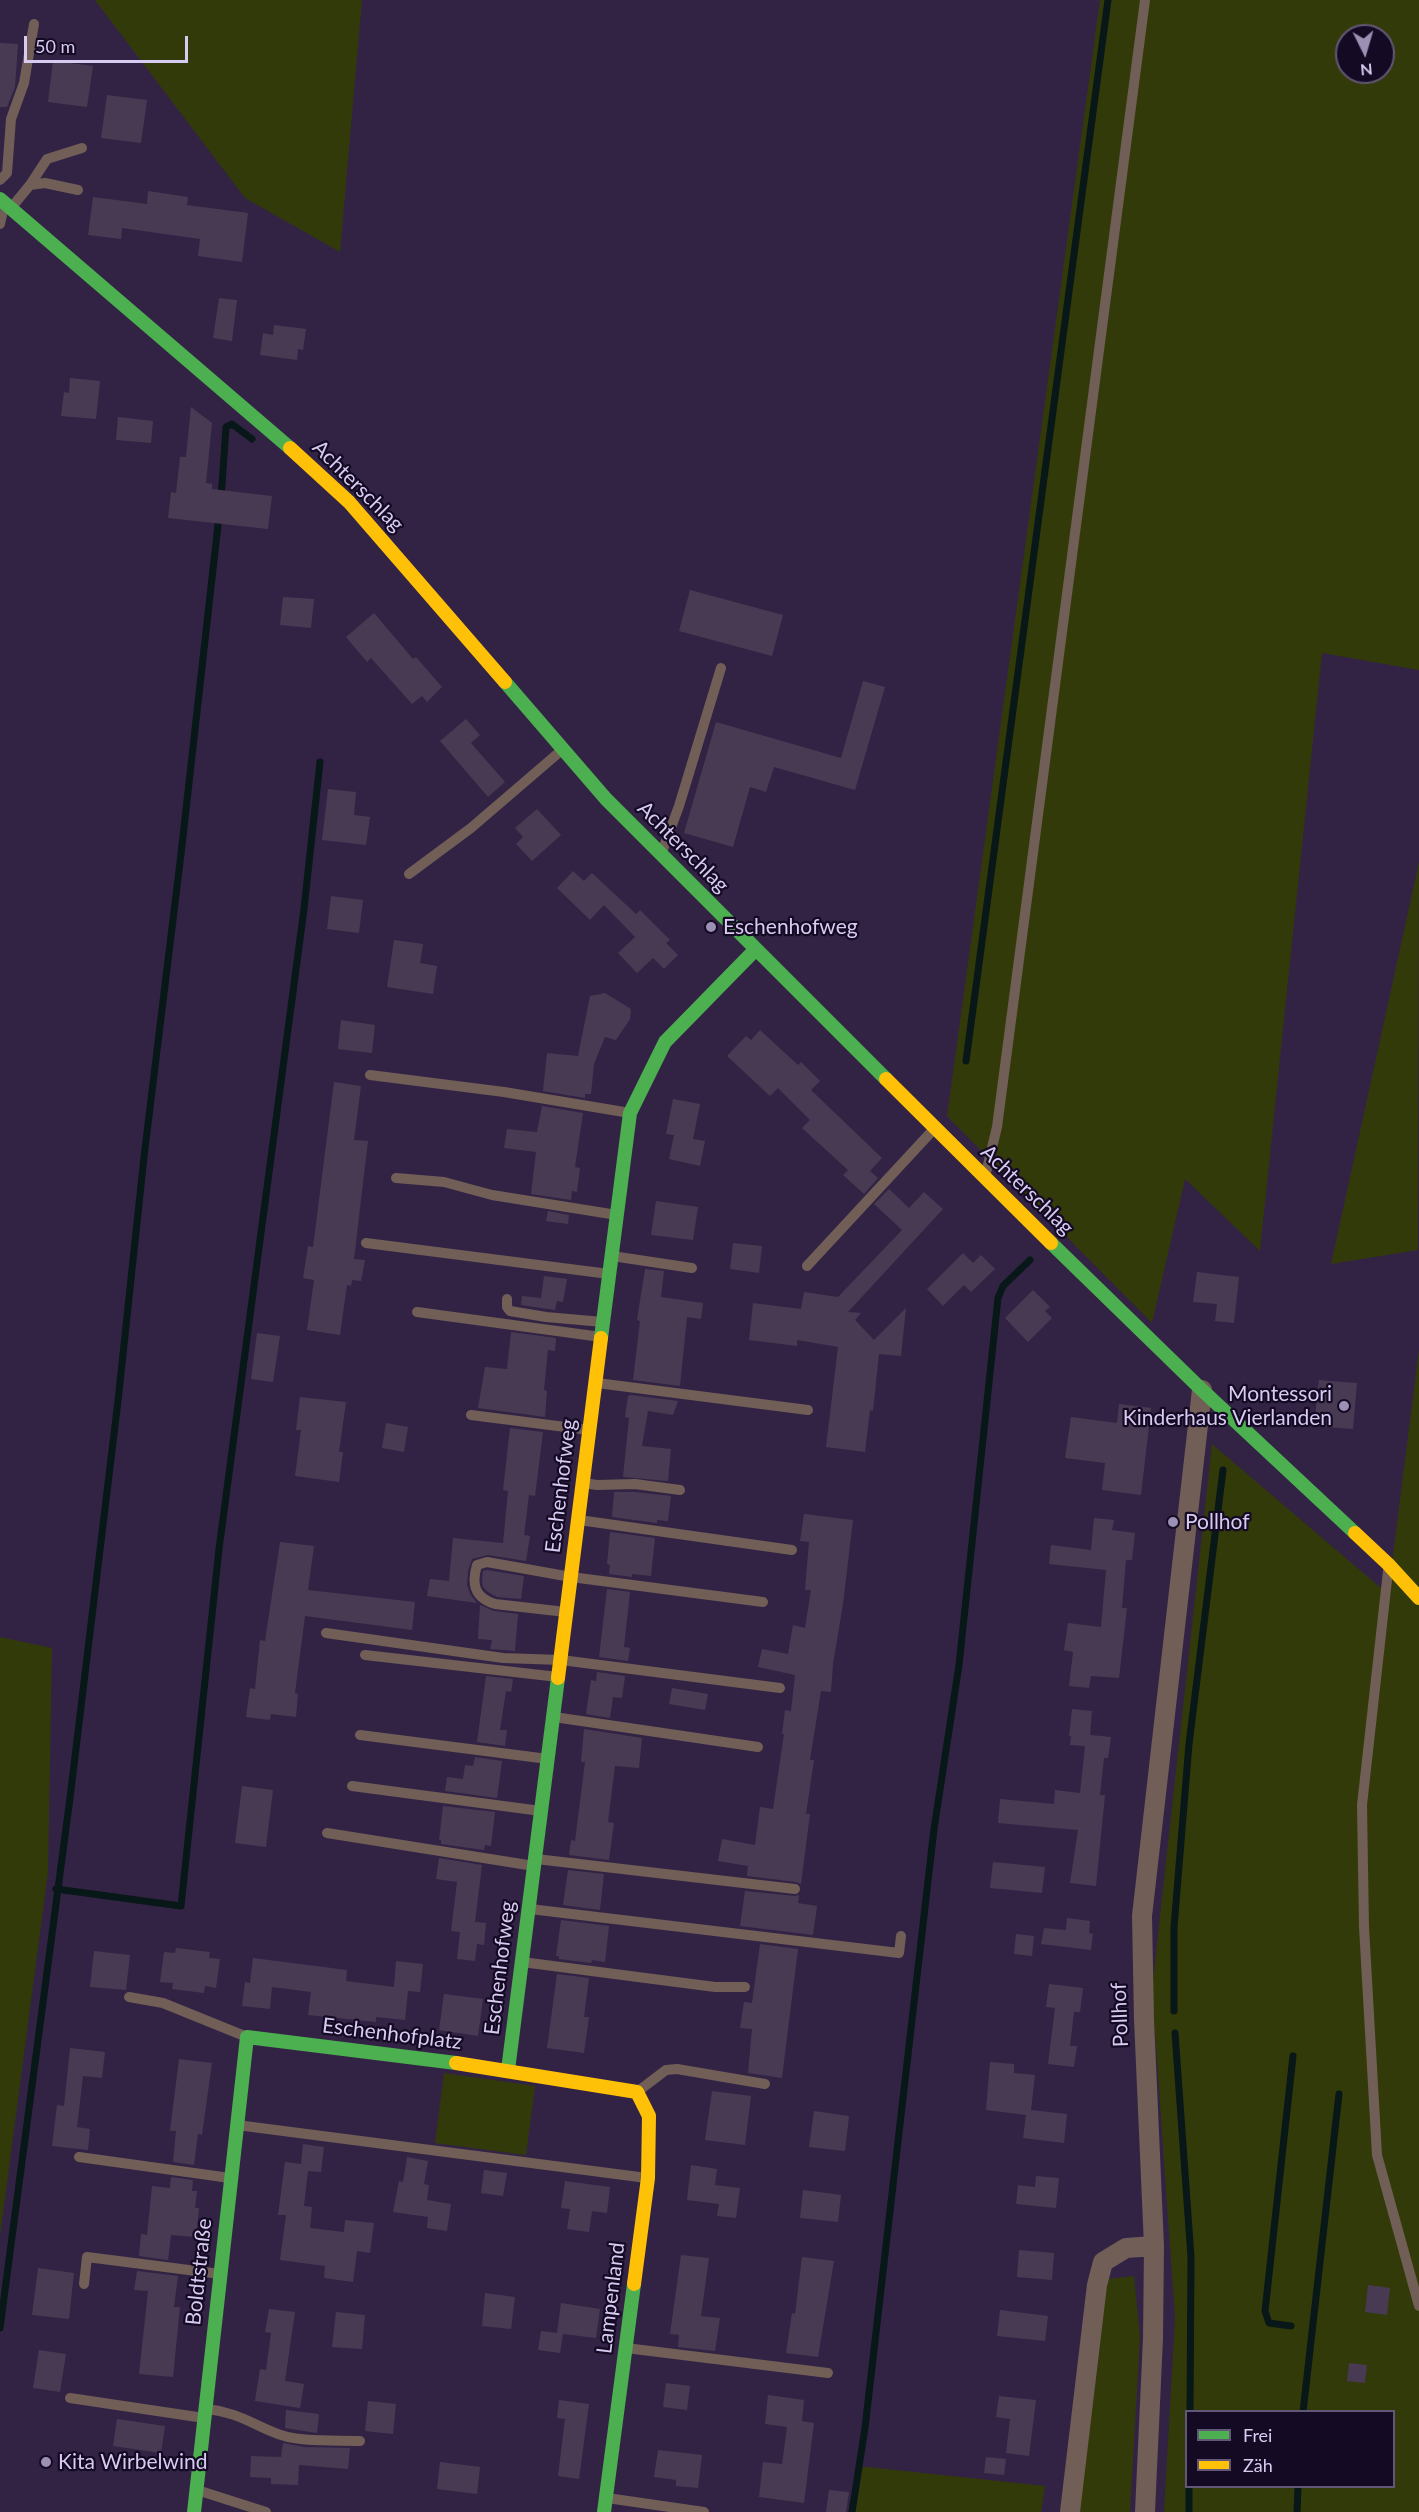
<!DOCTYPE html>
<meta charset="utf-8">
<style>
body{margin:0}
#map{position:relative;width:1419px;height:2512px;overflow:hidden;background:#322345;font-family:Lato,sans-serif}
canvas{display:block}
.legend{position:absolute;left:1185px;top:2410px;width:210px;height:78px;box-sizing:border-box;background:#140a24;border:2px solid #625776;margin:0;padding:8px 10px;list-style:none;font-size:18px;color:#d7cbf1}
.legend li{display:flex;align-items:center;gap:12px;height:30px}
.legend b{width:30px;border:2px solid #625776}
.north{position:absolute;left:1335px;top:24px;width:60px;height:60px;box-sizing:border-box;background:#140a24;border:2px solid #625776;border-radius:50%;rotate:175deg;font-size:16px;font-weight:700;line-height:24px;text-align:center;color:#d7cbf1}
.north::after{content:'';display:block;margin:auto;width:21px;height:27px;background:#9d90b5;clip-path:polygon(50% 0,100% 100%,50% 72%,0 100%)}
.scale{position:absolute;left:24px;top:36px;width:164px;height:27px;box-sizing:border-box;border:3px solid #d7cbf1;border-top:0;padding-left:8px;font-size:18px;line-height:21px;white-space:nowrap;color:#d7cbf1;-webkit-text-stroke:4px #140a24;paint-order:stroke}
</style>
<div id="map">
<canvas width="1419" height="2512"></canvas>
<ul class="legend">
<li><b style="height:8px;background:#4caf50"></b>Frei</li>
<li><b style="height:8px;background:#ffc107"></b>Zäh</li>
</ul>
<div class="north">N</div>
<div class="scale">50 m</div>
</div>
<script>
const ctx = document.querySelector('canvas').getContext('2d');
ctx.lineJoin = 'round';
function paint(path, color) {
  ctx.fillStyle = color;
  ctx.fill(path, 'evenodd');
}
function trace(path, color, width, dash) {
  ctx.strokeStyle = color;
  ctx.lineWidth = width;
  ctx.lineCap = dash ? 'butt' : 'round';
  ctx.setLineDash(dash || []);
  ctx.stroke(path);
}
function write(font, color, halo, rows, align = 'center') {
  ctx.font = font + ' Lato,sans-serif';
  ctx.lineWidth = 4.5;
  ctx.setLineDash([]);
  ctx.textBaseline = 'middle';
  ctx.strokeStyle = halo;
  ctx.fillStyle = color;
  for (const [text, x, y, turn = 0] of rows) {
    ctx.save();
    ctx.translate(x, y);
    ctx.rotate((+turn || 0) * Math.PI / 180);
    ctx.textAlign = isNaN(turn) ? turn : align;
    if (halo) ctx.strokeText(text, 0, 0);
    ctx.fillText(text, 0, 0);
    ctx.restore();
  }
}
paint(new Path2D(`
 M95,0h267l-22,252 -95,-54z
 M1100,0h319v670l-97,-17 -62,598 -75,-72 -33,144 -205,-207zM1347,36h36v36h-36z
 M1419,862l-1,388 -87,14z
 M1419,1350v1162h-255l11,-194 -23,-329 60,-545 176,150zM1186,2412h208v74h-208z
 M0,1637l52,11 -4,224 -48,364z
 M444,2073l91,13 -9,69 -91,-12z
 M1134,2276l6,62 -10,174h-53l30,-233z
 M858,2466l187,20 -4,26h-189z`), '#333a09');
trace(new Path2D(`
 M221,499l5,-72 6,-3 20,15
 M966,1061l142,-1061
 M56,1889l125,17 38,-357 85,-640 16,-147
 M1174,2011v-84l15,-183 34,-274
 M1175,2033l16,224 -1,155
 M1291,2326l-22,-3 -4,-12 28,-255
 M0,2328l70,-530 48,-397 26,-244 37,-303 38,-338
 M1303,2412l36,-318
 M852,2512l13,-84 69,-599 25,-164 39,-367 5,-12 27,-26
 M1189,2512v-26
 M1297,2512l1,-26`), '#081717', 7);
paint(new Path2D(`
 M0,43l18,1 -3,43 -8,20h-7z
 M53,61l40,5 -6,41 -39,-5z
 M107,95l40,5 -6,43 -40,-5z
 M148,191l40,6 -1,8 61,8 -6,49 -44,-6 2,-17 -78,-11 -1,11 -33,-4 5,-38 54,7z
 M219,298l18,2 -5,41 -19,-3z
 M274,325l32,4 -3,21 -5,-1 -1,11 -37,-5 3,-22 10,2z
 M70,378l30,3 -4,38 -35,-3 3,-24 5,1z
 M191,407l21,16 -6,60 6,1v5l60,7 -4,33 -100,-11 3,-26 5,1 4,-36h6z
 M118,417l35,4 -2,22 -35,-3z
 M690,590l93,25 -11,41 -93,-25z
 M283,597l31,2 -3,29 -31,-3z
 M374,613l39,46 3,-2 26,30 -15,15 -5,-6 -10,8 -41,-46 -4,4 -21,-25z
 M863,681l22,6 -30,103 -81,-23 -8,25 -16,-5 -17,60 -49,-14 32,-111 125,36z
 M466,719l14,16 -9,8 34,39 -17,15 -48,-56z
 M328,789l28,3 -2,23 16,2 -4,28 -44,-5z
 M537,809l24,26 -29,26 -16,-17 7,-7 -8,-9z
 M573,871l11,10 8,-8 44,41 4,-4 30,30 -4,3 12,12 -14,14 -11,-11 -16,15 -19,-20 17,-16 -31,-32 -14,15 -33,-32z
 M331,896l32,4 -4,33 -32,-4z
 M394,940l29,4 -3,19 17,3 -4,28 -46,-7z
 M605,993l26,16 -1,10 -14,21 -11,-3 -11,27 -3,30h-6v4l-42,-7 4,-38 31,3 12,-60z
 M341,1020l34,5 -3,28 -34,-4z
 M760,1030l38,35 3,-3 19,19 -9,9 71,68 -12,13 8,7 -14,16 -21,-19 5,-5 -46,-42 8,-8 -32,-32 -8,8 -43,-40 19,-20 5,4z
 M334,1082l27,4 -7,54 14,1 -14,118 11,1 -4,21 -9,-1 -1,6 -4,-1 -7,50 -33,-5 7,-50 -11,-2 5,-32 5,1z
 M673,1099l27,5 -7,35 12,2 -5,25 -31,-7 5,-24 -8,-1z
 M542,1106l41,7 -8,54 5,1 -3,24 -5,-1 -1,9 -40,-6 5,-42 -32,-4 3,-19 30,3z
 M889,1189l20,19 15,-16 19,17 -95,103 13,1 -6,7 19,20 32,-32 -5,48 -22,-2 -6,57 -3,-1 -5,42 -39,-5 12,-100 -41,-7v6l-48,-6 4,-37 48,6 3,-17 34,5 64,-67 -28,-26z
 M656,1201l42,6 -5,33 -42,-5z
 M548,1211l21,4 -1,9 -22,-3z
 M733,1243l29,3 -3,27 -29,-4z
 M963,1253l10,10 8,-8 14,14 -24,23 -7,-7 -21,21 -16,-17z
 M645,1269l19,2 -3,26 42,6 -2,16 -14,-2 -7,69 -47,-6 7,-59 -3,-1z
 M1197,1272l42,5 -5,46 -19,-2 2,-17 -24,-2z
 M544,1276l23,3 -4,23 -6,-1 -2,9 -34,-5 1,-9 19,2z
 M1033,1290l17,17 -5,4 7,7 -24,24 -23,-24z
 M511,1332l45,6 -1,13 -7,-1 -4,40 3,1 -2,26 -67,-9 7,-41 22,2z
 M257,1333l23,3 -7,46 -22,-3z
 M1319,1380l38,3 -4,46 -39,-3z
 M631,1395l47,6 -5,14 -25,-4 -6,35 29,3 -3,32 -45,-4 6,-59 -4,-1 3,-21z
 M300,1397l46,5 -7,50h4l-4,30 -44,-6 6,-46h-5z
 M1119,1404l32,4 -10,87 -39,-5 3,-27 -40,-5 6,-41 46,6z
 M386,1423l22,4 -4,25 -22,-4z
 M510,1428l33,4 -8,64 -6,-1 -5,40 6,1 -4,25 -38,-6 -16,4 -4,12 -1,14 3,9 7,9 -50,-7 3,-17 19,2 4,-43 50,5 5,-52 -5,-1z
 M614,1492h21l36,4 -3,25 -11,-1v3l-45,-6z
 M804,1514l49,6 -10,84 -10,60 -2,28 -10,-1 -11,69h4l-8,54h4l-9,70 -5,-2 -49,-6 1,-10 -30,-5 4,-22 33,6 5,-38 13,2 11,-75h-2l3,-24 6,1 4,-36 -37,-8 4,-18 26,5 5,-29 12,3 6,-38h-6l4,-48 -9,-1z
 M1094,1518l20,2 -2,10 23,3 -3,27h-6l-4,48h5l-8,70 -28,-2 -2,12 -20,-2 4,-34 -9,-2 4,-27 33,4 5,-57 -57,-6 2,-19 40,5z
 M610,1532l45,6 -4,38 -19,-2v3l-23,-3 1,-9 -3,-1z
 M280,1542l34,4 -6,44 107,12 -3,28 -107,-14 -10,77 3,1 -2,23 -25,-3 -1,6 -24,-3 4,-29 5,1 5,-49 5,1z
 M487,1570l37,6 -3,23 -24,-2 -9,-5 -5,-5 -1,-8 1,-8z
 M607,1589l23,3 -6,55 6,1 -2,13 -29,-4z
 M480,1605l14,6 24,3 -3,37 -25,-2 2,-9 -14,-1z
 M597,1672l28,4 -3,22 -9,-1 -3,21 -24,-4 5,-34 5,1z
 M486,1676l27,3 -2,13 -5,-1 -6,39h7l-2,16 -28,-4z
 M672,1688l36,6 -3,16 -36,-6z
 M1072,1709l20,2 -2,24 21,2 -3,21h-4l-4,37h5l-9,91 -26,-3 8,-53 -80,-7 2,-24 54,5 1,-14 25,3 5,-47 -15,-1 1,-9h-2z
 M584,1729l58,9 -3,30 -24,-2 -7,56 6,1 -5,37 -40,-5 2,-15 4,1 10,-79h-4z
 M475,1757l27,4 -5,37 -52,-7 2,-14 16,2 2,-14 8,1z
 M242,1786l31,4 -7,57 -31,-4z
 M443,1806l52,6 -4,34 -6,-1 -1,5 -43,-6v-4h-2z
 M439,1858l43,7 -7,57 11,1 -2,22 -7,-1 -2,17 -18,-2 3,-27 -9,-1 6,-49 -21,-3z
 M993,1862l52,5 -3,26 -52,-5z
 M568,1870l36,4 -4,36 -37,-5z
 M745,1891l49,5 5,-1 -1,8 19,3 -4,29 -73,-9z
 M1067,1918l23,3 -1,12 4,1 -2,16 -50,-6 3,-16 22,2z
 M561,1920l48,6 -4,36 -13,-2 -1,3 -32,-4v-3h-3z
 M1016,1934l18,2 -2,20 -18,-2z
 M760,1944l38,5 -16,129 -34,-5 4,-44 -12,-1 4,-26 8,1z
 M176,1948l34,4 -1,6 11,1 -4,29 -11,-2 -1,7 -32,-4 1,-6 -13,-1 4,-30 11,1z
 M94,1951l36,4 -4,35 -36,-3z
 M253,1958l94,12 -1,11 48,6 2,-26 27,3 -3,28 -12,-1 -3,29 -29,-3v5l-68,-7 3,-23 -39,-5 -2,22 -28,-3 3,-24 5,1z
 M557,1974l32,4 -5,39h5l-5,36 -37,-5z
 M1049,1984l34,4 -3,24h-6l-4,34h7l-3,21 -26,-3 7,-56 -9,-1z
 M444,1994l39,5 -5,37 -39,-6z
 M70,2048l35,4 -3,26 -19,-2 -6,51 13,2 -2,21 -36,-4 5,-41 7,1z
 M179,2059l33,4 -10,72 -4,-1 -4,31 -21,-3 3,-31h-6z
 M990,2062l24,2v9l21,2 -4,35 36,4 -3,29 -41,-5 3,-23 -40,-5z
 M712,2091l39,5 -6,49 -40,-5z
 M814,2111l35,5 -4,35 -36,-4z
 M303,2144l21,3 -3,25 -13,-1 -4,35 8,1 -2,21 34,4 1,-12 29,3 -4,30 -13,-2 -4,31 -29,-4 1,-12 -45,-6 6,-45h-8l7,-53 16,2z
 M407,2157l21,4 -4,23 5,1 -2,15 24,4 -4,27 -20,-3 1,-11 -35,-5 6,-31 4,1z
 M691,2165l26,4 -2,16 25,3 -4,30 -19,-2 2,-12 -32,-4z
 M484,2170l23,3 -4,23 -22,-3z
 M1036,2176l23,2 -3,30 -40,-4 2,-19 17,2z
 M171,2177l22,3 -1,11h5l-2,17h4l-3,29 -25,-2 -3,25 -29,-4 2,-22 6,1 5,-49 18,2z
 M565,2181l45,6 -3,26 -15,-2 -3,21 -22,-3 3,-20 -9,-1z
 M803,2190l38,5 -3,27 -38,-4z
 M1019,2250l35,3 -2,27 -35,-3z
 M681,2255l28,3 -8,58 19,2 -5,33 -37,-4 1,-12 -9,-1z
 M802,2257l32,4 -16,96 -32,-4 6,-40 3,1z
 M38,2268l36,5 -5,46 -37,-4z
 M137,2271l41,5 -4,31h6l-7,70 -34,-3 9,-83 -14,-1z
 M1368,2285l22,3 -3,27 -22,-3z
 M485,2293l30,4 -4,32 -29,-3z
 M561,2303l39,6 -4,29 -33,-4 -3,19 -22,-3 3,-19 16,2z
 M269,2309l26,3 -10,69 19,3 -4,24 -45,-7 5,-32 6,1 5,-37 -6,-1z
 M1000,2310l48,6 -3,25 -48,-5z
 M336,2312l29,3 -3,34 -30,-2z
 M39,2350l27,4 -6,38 -27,-4z
 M1349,2363l18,2 -2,18 -18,-2z
 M666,2383l24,3 -3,24 -24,-3z
 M768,2395l36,5 -2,21 12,2 -10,80 -45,-6 4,-35 19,2 5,-37 -22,-3z
 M999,2396l37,4 -7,56 -23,-3 4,-34 -14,-2z
 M559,2400l30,4 -10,75 -21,-3 7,-57 -8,-1z
 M368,2401l28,3 -3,30 -28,-3z
 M286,2410l33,4 -2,19 -32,-5z
 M117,2419l48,7 -4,27 -48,-7z
 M283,2443l21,4 46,1 -2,21 -49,-4 -1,20 -27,-1v-6l-21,-1 1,-21 30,1z
 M658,2450l44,5 -4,33 -22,-2v-6l-22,-3z
 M986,2457l20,2 -2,16 -20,-2z
 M440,2462l40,5 -3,27 -40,-5z
 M829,2490l20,2 -3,20h-20z`), '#493a53');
trace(new Path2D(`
 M0,180l7,-7 4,-54 13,-36 10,-59
 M30,185l17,-26 35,-11
 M11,208l19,-23 15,-2 33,7
 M0,224l4,-18
 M662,852l17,-46 42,-138
 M409,874l62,-46 92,-79
 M370,1075l134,17 126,21
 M985,1177l12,-50 148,-1127
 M396,1178l48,4 48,13 125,20
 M366,1243l243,31
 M612,1256l80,12
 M807,1266l127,-137
 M507,1299v8l3,4 36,6 57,5
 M417,1312l184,25
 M597,1383l211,27
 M471,1415l118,15
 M583,1483l14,2 38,-1 45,6
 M579,1520l213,30
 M1388,1571l-26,234 2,122 13,228 42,151
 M566,1612l-71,-8c-20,-6 -24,-19 -18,-39l10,-3 84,15 192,25
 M326,1633l177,25 58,2 219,28
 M365,1655l193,22
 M554,1717l204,30
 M360,1735l188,24
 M352,1786l189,25
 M327,1833l207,33
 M536,1859l259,30
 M530,1909l369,44 2,-17
 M522,1962l193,25h30
 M129,1997l34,6 84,34
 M637,2092l29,-22 11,-1 88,15
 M237,2125l410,53
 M79,2157l151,21
 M84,2284l3,-27 133,17
 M626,2348l202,25
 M70,2398l134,20
 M207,2409c28,3 42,13 66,23 23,11 62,8 87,9
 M197,2490l69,22
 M607,2498l97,14`), '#705e57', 10);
trace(new Path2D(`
 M1070,2512l27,-227 6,-23 23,-14 28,-2
 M1145,2512l8,-174 1,-92 -10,-227 -2,-103 60,-526`), '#705e57', 20);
trace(new Path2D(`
 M0,199l290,249
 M505,682l101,117 280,280
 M1051,1243l151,147 153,143
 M601,1338l29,-225 35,-71 90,-92
 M508,2070l50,-392
 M194,2512l53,-475 209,26
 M604,2512l30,-228`), '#4caf50', 14);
trace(new Path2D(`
 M290,448l59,54 156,180
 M886,1079l165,164
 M1355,1533l33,31 31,34
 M558,1678l43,-340
 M456,2063l181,29 12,24 -1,62 -14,106`), '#ffc107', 14);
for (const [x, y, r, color] of [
 [711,927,6,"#9d90b5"],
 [1344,1406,6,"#9d90b5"],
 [1173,1522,6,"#9d90b5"],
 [46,2462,6,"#9d90b5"]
]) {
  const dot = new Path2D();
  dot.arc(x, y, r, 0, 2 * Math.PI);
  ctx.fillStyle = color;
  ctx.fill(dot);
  trace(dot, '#140a24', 2);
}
write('21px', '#d7cbf1', '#140a24', [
 ["Achterschlag",358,486,45],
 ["Achterschlag",683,847,45],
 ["Achterschlag",1027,1190,44],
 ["Eschenhofweg",561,1486,-83],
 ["Eschenhofweg",500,1968,-83],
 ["Pollhof",1120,2015,-92],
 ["Eschenhofplatz",392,2034,7],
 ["Boldtstraße",199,2272,-84],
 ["Lampenland",611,2298,-83]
]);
write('21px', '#d7cbf1', '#140a24', [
 ["Eschenhofweg",723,927],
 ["Montessori",1332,1394,"right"],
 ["Kinderhaus Vierlanden",1332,1418,"right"],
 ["Pollhof",1185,1522],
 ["Kita Wirbelwind",58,2462]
], 'left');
</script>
